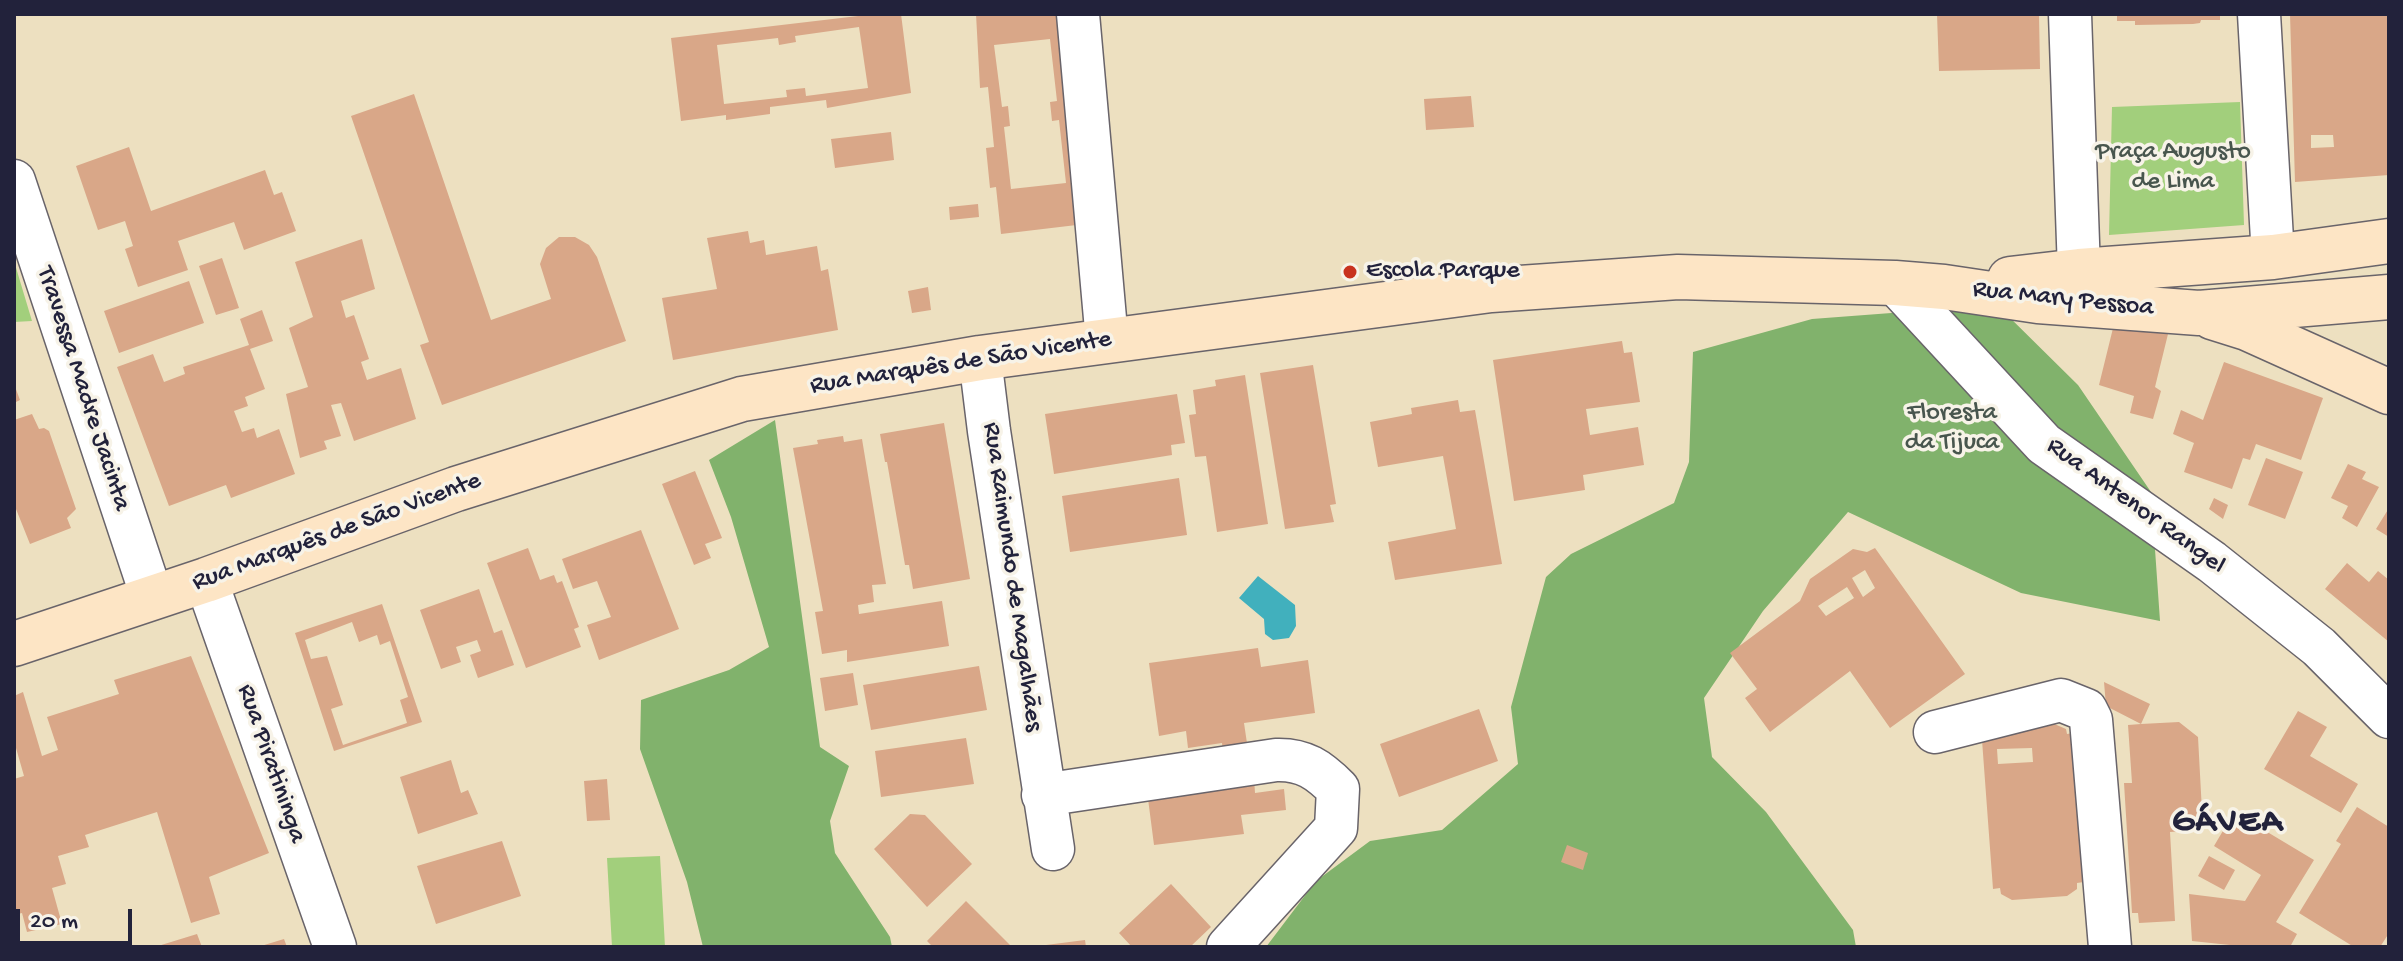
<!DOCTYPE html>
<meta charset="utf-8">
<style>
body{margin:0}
#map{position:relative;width:2403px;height:961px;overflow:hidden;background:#ede0c0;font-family:"Gochi Hand",sans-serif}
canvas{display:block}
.frame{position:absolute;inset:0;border:16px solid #22223b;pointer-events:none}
.scale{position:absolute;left:16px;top:909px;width:116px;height:36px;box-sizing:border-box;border:4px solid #22223b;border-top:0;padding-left:10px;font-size:24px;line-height:28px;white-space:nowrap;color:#22223b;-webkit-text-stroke:6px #f7f3e8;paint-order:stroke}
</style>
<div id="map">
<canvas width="2403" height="961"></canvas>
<div class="frame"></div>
<div class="scale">20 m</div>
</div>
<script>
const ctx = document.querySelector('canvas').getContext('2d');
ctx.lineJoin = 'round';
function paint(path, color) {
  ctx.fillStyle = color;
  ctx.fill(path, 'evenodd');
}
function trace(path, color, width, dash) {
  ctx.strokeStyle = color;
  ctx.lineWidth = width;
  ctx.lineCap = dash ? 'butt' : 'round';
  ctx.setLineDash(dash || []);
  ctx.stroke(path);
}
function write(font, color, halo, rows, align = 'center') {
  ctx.font = font + ' "Gochi Hand",sans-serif';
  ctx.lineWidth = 7;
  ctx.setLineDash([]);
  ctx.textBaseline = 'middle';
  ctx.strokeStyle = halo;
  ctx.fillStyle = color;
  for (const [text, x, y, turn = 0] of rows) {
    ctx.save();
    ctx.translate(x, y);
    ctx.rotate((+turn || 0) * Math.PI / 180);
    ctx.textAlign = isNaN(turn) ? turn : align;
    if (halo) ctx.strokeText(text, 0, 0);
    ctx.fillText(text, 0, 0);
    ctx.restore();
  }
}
paint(new Path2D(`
 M2240,102l4,123 -135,10 3,-128z
 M14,261l18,60 -18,1z
 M660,856l5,91h-53l-5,-89z`), '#a2cf7c');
paint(new Path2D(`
 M1997,305l81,80 73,107 9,129 -139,-28 -173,-81 -85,99 -59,87 8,59 54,55 87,118 3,17h-590l50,-66 54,-40 72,-11 76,-66 -7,-57 35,-130 25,-23 103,-51 15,-41 4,-110 119,-33z
 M775,420l45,327 29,19 -19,55 5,32 55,84 2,10h-189l-16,-65 -47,-133 1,-49 88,-30 40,-23 -38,-130 -22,-57z`), '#81b26c');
paint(new Path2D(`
 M1258,576l37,29 1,21 -7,12 -16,2 -8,-6 -1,-15 -25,-21z`), '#41b0bd');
paint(new Path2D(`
 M875,14h26l10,79 -84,15 -1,-8 -56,7v7l-44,6v-5l-45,6 -10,-83zM859,27l9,61 -62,8 -1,-8 -19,2 1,7 -63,7 -7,-59 61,-7 1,7 17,-3 -1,-6z
 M976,14h86l23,210 -84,10 -5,-47 -6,1 -4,-40 8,-1 -6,-60 -8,1zM1050,39l7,62 -7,1 2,19 7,-1 7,63 -55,6 -7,-62 6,-1 -2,-20 -6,1 -8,-62z
 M1937,14h102l1,55 -101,2z
 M2117,14h103v6h-19l-1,3 -7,1 -58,1v-4h-18z
 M2290,14h99v161l-94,7zM2311,135h22l1,12 -23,1z
 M414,94l77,226 60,-21 -11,-35 6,-16 13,-11h16l14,8 8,12 29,84 -184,64 -22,-60 9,-3 -78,-226z
 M1471,96l3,31 -48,3 -2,-31z
 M891,132l3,28 -59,8 -4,-29z
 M129,147l22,64 114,-41 9,25 8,-3 14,39 -52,19 -10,-28 -56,19 10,29 -50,17 -13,-38 8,-3 -8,-25 -27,9 -22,-64z
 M978,204l1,13 -29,3 -1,-13z
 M748,231l2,12 14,-3 2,15 51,-9 4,25 7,-2 10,61 -165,30 -11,-62 55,-9 -10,-51z
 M362,239l13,50 -34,12 5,17 8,-3 15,44 -8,3 6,18 34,-12 15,51 -62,22 -13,-38 -10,2 10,31 -17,5 3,8 -27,9 -14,-64 22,-7 -19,-59 24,-11 -18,-55z
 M222,258l17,50 -23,7 -17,-49z
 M189,281l15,42 -85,30 -15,-42z
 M928,287l3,23 -19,3 -4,-22z
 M262,310l11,31 -23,8 15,40 -20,8 3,9 -14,5 8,21 12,-4 3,10 22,-9 16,45 -64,24 -5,-13 -57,21 -52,-139 36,-13 11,28 21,-8 -2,-7 66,-22 -9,-26z
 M2115,320l53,14 -13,53 6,4 -8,28 -23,-6 4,-17 -35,-11z
 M1622,341l2,12 8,-1 8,50 -54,7 4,26 48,-8 6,38 -61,10 2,15 -71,11 -21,-141z
 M2224,362l99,36 -22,62 -45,-16 -6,16 -7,-2 -11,31 -48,-17 10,-29 -21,-9 8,-24 22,10z
 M1313,365l23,139 -6,1 4,17 -49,7 -25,-156z
 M1245,375l23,149 -51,8 -11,-76 -11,1 -6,-42 7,-1 -3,-24 23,-4 -1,-6z
 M14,384l6,16 -6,3z
 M1177,394l8,49 -14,2 1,10 -118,19 -9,-60z
 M1458,400l2,12 15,-2 27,154 -107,16 -7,-38 68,-13 -13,-73 -65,11 -8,-45 42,-8 -1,-6z
 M32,414l7,15 5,-1 5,3 27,78 -9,9 4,10 -41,16 -16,-40v-84z
 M944,423l26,156 -57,10 -4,-24h-4l-18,-103h-2l-5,-28z
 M843,436l1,6 18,-3 24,145 -14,1 2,17 -16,3 1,9 83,-13 7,45 -102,16v-12l-25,4 -7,-42 8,-1 -30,-163 25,-4 -1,-4z
 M2266,458l37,14 -18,47 -37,-14z
 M2348,464l18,8 -4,7 17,8 -22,40 -15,-9 6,-12 -17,-8z
 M695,471l27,67 -17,6 6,14 -17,7 -32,-81z
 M1179,478l8,57 -117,17 -8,-56z
 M2214,498l14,7 -5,14 -14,-10z
 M2389,508v29l-13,-8z
 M641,530l38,99 -80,31 -12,-35 24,-8 -14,-36 -24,8 -11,-30z
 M528,548l12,32 14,-5 3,8 5,-2 17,46 -5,2 7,18 -55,21 -39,-105z
 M1875,548l90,126 -75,54 -40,-57 -80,61 -25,-34 12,-9 -27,-36 70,-52 10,-22 43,-30 14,3zM1865,570l10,18 -12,9 -11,-19zM1847,587l7,11 -28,18 -8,-10z
 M2347,563l22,19 9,-11 11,9v62l-64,-53z
 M479,589l15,44 8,-3 12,35 -36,13 -8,-23 11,-4 -4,-11 -21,7 5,15 -20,7 -21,-59z
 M382,604l40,118 -88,29 -39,-118zM352,622l7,20 18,-7 3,10 10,-4 18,56 -8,3 7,23 -64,22 -12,-36 12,-4 -16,-49 -16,3 -6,-19z
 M1258,648l3,19 47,-7 7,53 -71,10 4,27 -25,3 -1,-10 -34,5 -2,-17 -27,5 -10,-73z
 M191,656l78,197 -60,24 11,37 -29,9 -34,-111 -72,23 4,12 -31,9 8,28 -14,4 10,36 -35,8 -5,-19 -8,2v-136l10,-3 -10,-35v-45l9,-4 19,64 16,-6 -11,-33 72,-23 -5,-14z
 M979,666l8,44 -116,20 -8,-45z
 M853,673l5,32 -33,6 -5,-33z
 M2104,682l46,22 -9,20 38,-2 19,15 5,93 -33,2 5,89 -36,2 -1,-10h-6l-8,-130h8l-4,-58 13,-1 -35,-18z
 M1479,709l19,52 -99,36 -19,-53z
 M2298,711l29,16 -17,29 48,28 -17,29 -77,-44z
 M2052,723l14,6 1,5 6,-1 11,149 -7,1v6l-10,7 -55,4 -11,-6 -1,-6 -7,1 -11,-149zM2032,748l1,14 -35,2 -1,-15z
 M966,738l8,46 -93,13 -6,-46z
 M451,760l10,33 7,-3 10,24 -60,20 -18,-57z
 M1254,777l1,16 29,-4 2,21 -45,5 3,19 -90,11 -7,-54z
 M607,779l3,41 -23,1 -3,-40z
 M2357,807l32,20v106l-9,14h-26l-55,-34 42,-69 -5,-3z
 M2234,812l80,48 -38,62 21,12 -7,13h-41l-57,-6 -3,-47 56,7 16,-26 -47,-29z
 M910,814l15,1 47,49 -45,43 -53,-58z
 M502,841l19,55 -85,28 -19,-58z
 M1567,845l21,8 -5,17 -22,-8z
 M2209,856l26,14 -11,20 -26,-14z
 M1171,884l40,43 -21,20h-58l-13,-14z
 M966,901l46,46h-79l-6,-6z
 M197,934l5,13h-43l-1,-1z
 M284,939l3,8h-26v-1z
 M1085,940l1,7h-40v-2z`), '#d9a788');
const street = new Path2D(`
 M1078,14l29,327
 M2070,14l9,257
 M2259,14l14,243
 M14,181l138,416
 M1895,283l149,161 168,118 107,85 70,70
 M980,358l9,73 64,418
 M206,580l129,367
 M1935,732l126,-32 25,10 5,10 19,227
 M1043,795l233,-35c28,-1 43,10 62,29l-2,39 -108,119`);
const secondary = new Path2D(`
 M2010,279l69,-8 194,-14 116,-16
 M2212,317l35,11 142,64
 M14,644l192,-64 250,-91 286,-90 238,-41 511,-68 187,-13 217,6 49,4 94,14 161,12 190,-16`);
trace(street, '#69646a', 45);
trace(secondary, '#69646a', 47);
trace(street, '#fff', 42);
trace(secondary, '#fde5c5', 44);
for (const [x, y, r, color] of [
 [1350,272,8,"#c8321e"]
]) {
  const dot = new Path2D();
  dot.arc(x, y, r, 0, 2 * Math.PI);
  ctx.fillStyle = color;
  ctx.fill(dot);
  trace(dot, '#f7f3e8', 3);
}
write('26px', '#48564e', '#f7f3e8', [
 ["Praça Augusto",2173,153],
 ["de Lima",2173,183],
 ["Floresta",1952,414],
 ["da Tijuca",1952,444]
]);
write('26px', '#22223b', '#f7f3e8', [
 ["Escola Parque",1366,272]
], 'left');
write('26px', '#22223b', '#f7f3e8', [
 ["Rua Mary Pessoa",2063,300,6],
 ["Rua Marquês de São Vicente",961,364,-9],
 ["Travessa Madre Jacinta",82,389,72],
 ["Rua Antenor Rangel",2135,507,36],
 ["Rua Marquês de São Vicente",337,533,-20],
 ["Rua Raimundo de Magalhães",1011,577,82],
 ["Rua Piratininga",270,764,71]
]);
ctx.letterSpacing = '2px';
write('bold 34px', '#22223b', '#f7f3e8', [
 ["GÁVEA",2228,824]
]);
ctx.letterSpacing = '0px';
</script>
